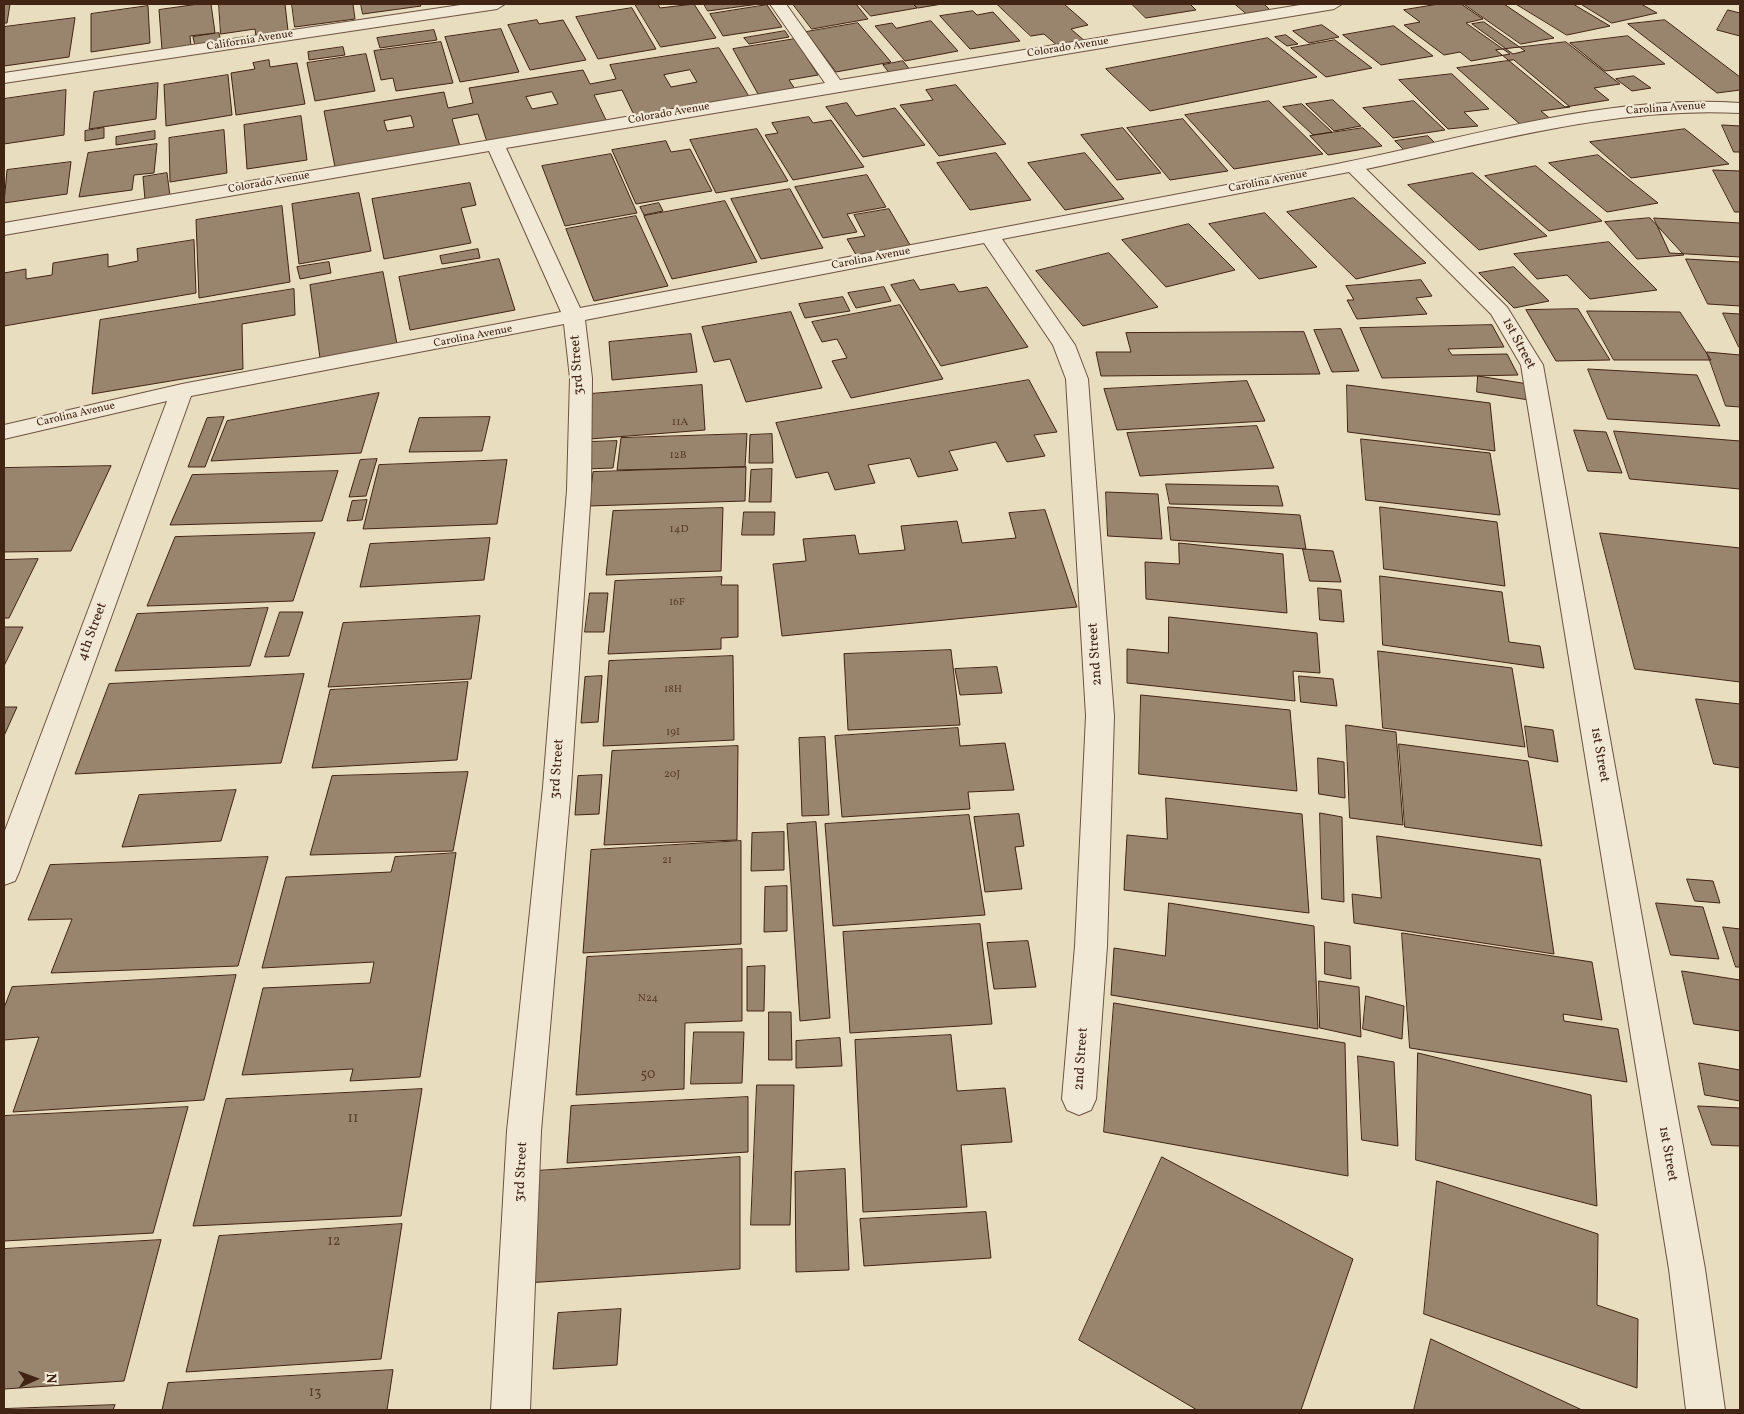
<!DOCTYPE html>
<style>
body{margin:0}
#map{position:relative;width:1744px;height:1414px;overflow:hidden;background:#e9ddc0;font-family:Vollkorn,serif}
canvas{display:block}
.frame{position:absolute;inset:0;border:5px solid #422414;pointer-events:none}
.north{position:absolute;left:10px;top:1354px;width:50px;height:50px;-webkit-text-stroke:4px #f1e9d6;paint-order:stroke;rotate:88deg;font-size:14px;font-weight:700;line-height:20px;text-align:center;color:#422414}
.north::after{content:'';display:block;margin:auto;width:18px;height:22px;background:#422414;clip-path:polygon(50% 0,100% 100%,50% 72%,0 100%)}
</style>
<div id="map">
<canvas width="1744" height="1414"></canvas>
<div class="frame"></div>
<div class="north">N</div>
</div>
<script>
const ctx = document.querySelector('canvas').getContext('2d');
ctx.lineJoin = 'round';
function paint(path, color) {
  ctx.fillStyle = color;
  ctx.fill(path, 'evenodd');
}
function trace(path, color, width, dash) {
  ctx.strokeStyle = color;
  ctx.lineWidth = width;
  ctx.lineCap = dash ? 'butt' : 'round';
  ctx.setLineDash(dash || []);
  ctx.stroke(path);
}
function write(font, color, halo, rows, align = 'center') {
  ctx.font = font + ' Vollkorn,serif';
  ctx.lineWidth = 4.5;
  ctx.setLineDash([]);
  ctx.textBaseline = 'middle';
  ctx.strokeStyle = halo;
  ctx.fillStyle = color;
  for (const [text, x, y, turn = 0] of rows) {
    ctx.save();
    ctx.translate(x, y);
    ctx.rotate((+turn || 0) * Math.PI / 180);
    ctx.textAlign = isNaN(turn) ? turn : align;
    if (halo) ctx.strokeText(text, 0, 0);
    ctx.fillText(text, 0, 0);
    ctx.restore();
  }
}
const building = new Path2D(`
 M4,4h6l-3,19h-3z
 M199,4h12l4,29 -25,3 1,10 -29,4 -3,-40z
 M219,4h66l3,27 -32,5 -1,-7 -34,5z
 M292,4h61l2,15 -60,8z
 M361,4h59l1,2 -58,8z
 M635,4h23l2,4 34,-4 22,34 -55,9z
 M704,4h55l-51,7z
 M793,4h63l12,15 -56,10z
 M860,4h53l4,4 -46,8z
 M914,4h28l-24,4z
 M997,4h67l24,21 -17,4 15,13 -27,5 -15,-13 -13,2z
 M1132,4h58l6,6 -50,8z
 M1235,4h29l6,6 -23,4z
 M1439,4h22l22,15 -17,4 44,31 -39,7 -11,-9 -16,3 -40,-30 16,-3 -16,-12z
 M1464,4h40l50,34 -33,6z
 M1516,4h57l37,22 -43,9z
 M1581,4h60l16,9 -45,10z
 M767,5l15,22 -59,9 -13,-22z
 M148,6l2,37 -59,9v-38z
 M632,8l24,41 -58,10 -22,-42z
 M1728,10l12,3v23l-23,-6z
 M973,11l4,4 16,-3 27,29 -50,8 -30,-33z
 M75,18l-6,39 -65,9v-39z
 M537,20l2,4 24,-4 23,40 -56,10 -22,-45z
 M1665,20l75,57v13l-23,3 -89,-69z
 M931,21l27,30 -53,10 -30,-35 17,-3 4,5z
 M1484,22l41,29 -12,3 -41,-30z
 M858,23l33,39 -55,10 -30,-40z
 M1322,25l17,12 -30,6 -16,-12z
 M1394,26l39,30 -52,9 -38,-30z
 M501,29l18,43 -59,10 -15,-45z
 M434,30l3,10 -57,8 -3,-10z
 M785,31l4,6 -40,7 -5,-6z
 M219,33l2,9 -26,4 -2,-9z
 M1286,35l12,9 -11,2 -12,-9z
 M1628,36l37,28 -60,7 -35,-28z
 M1268,38l49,39 -167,34 -44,-42z
 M795,39l23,36 -29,5 6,9 -37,5 -25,-45z
 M1335,40l37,28 -46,9 -35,-29z
 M441,42l12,41 -57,8 -3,-13 -12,2 -7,-29z
 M1566,42l54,42 -26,4 15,12 -44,7 -69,-57z
 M343,47l2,8 -36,5 -1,-8z
 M719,48l31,50 -115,19 -13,-27 -28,5 13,27 -120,20 -9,-28 -26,5 8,27 -125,21 -11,-56 120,-19 4,16 25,-5 -4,-15 114,-18 7,14 26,-5 -6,-14zM690,70l7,12 -26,5 -7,-12zM552,92l6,12 -26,5 -6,-12zM411,116l3,11 -27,4 -3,-10z
 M366,54l9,37 -60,10 -8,-38z
 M269,60l1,7 27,-4 8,41 -69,11 -5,-42 24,-4 -2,-6z
 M1514,60l56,47 -29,4 12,10 -31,5 -65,-58z
 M903,61l8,10 -20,4 -8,-10z
 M1452,74l37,35 -25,3 14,14 -30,3 -49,-49z
 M228,75l4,40 -66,11 -2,-41z
 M1634,76l17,12 -19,3 -16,-12z
 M158,83l-2,36 -67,10 5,-37z
 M956,85l50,59 -67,12 -39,-51 33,-5 -7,-10z
 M66,90l-2,45 -60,9v-45z
 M1333,100l28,26 -27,5 -28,-27z
 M1269,101l54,53 -89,15 -49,-54z
 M1414,101l31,29 -52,8 -30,-30z
 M847,103l9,13 39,-8 30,37 -62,12 -37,-50z
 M1302,104l30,28 -19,3 -30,-28z
 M301,116l6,44 -60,9 -3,-44z
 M809,117l4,6 18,-3 33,47 -71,13 -28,-45 13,-2 -6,-10z
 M1183,119l45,52 -58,9 -43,-52z
 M1722,125l18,1v26h-6z
 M104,128v10l-19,3v-10z
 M1123,128l38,45 -44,7 -36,-45z
 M1363,128l19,18 -54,9 -18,-19z
 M757,129l31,52 -72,12 -26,-53z
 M1685,129l44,35 -98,14 -41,-36z
 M224,130l3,43 -57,9 -1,-44z
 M155,131v8l-39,6v-8z
 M1428,136l10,10 -33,5 -10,-10z
 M666,141l5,11 19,-3 22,42 -76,13 -24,-54z
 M157,144l-3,29 -20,2 -2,15 -53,7 9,-44z
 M996,153l35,47 -61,10 -33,-47z
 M1085,153l39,46 -59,11 -37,-47z
 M611,154l26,59 -72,13 -23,-60z
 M1598,155l60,48 -51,9 -58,-49z
 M71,162l-4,32 -63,9 3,-33z
 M1536,166l66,55 -53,10 -64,-55z
 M1713,170l27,1v41h-5z
 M167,173l3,23 -25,4 -2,-23z
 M1473,173l74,63 -68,14 -71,-65z
 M867,175l19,32 -39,7 10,18 -34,6 -28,-51z
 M470,183l6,22 -15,3 10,35 -87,16 -12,-60z
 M790,189l33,59 -62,11 -30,-60z
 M359,193l12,58 -72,13 -7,-60z
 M1354,198l72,65 -70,16 -69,-67z
 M725,201l32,61 -85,17 -28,-63z
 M659,203l4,8 -19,4 -4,-8z
 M282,206l8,76 -91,16 -3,-78z
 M889,209l24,41 -54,10 -12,-21 18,-3 -11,-21z
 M1265,213l52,54 -58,12 -50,-55z
 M636,216l32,70 -74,15 -28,-72z
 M1650,218l34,37 -47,4 -32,-37z
 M1654,218l86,5v34l-70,-4z
 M1189,224l46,46 -69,17 -44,-47z
 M194,240l2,53 -192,33v-53l22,-4v10l26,-4 1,-12 55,-9v13l30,-6 -1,-12z
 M1609,242l48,48 -67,9 -23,-24 -30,4 -23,-25z
 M478,249l2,9 -38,6 -2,-8z
 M1109,253l49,54 -75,19 -47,-55z
 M499,259l16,51 -105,20 -11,-53z
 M1686,259l54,3v44l-32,-2z
 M329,262l2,11 -31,6 -3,-12z
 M1514,267l35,34 -35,7 -35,-35z
 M383,272l14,72 -77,14 -10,-73z
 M914,280l6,10 34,-6 5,8 28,-5 41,60 -87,19 -50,-81z
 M1421,280l11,16 -16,2 11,16 -70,5 -10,-19h7l-8,-14z
 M884,287l7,14 -35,7 -8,-15z
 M294,289l1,26 -53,9 1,45 -151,25 8,-74z
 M843,297l7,14 -45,7 -6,-14z
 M900,305l43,74 -92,19 -19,-37 15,-3 -10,-19 -15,3 -10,-20z
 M1578,309l32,51 -54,1 -30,-51z
 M1587,311l93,1 31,48h-97z
 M791,312l31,76 -76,14 -16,-43 -16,3 -12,-35z
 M1723,313l17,1v33h-1z
 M1492,325l12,22 -56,2 4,6 55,-1 11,21 -136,3 -22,-50z
 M1341,329l18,42 -27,1 -18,-42z
 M1304,332l16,42 -219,2 -5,-24h35l-5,-19z
 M691,334l6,38 -85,8 -3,-38z
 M1707,352l33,3v52l-14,-1z
 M1588,369l109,6 23,51 -112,-7z
 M1478,376l50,8 1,16 -52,-8z
 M1029,380l28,52 -23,3 11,21 -38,6 -11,-20 -47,9 9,19 -40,7 -8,-19 -42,7 7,18 -40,7 -7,-18 -32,6 -20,-55z
 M1247,381l18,40 -148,9 -13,-41z
 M702,385l3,45 -115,9v-45z
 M1347,385l143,18 5,48 -147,-19z
 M379,393l-18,60 -150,8 16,-40z
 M224,417l-19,50h-17l19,-49z
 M490,417l-8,34 -73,1 10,-34z
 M1257,426l17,42 -134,8 -13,-43z
 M1574,430l32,2 16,41 -34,-2z
 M1614,431l126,10v48l-110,-10z
 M747,434l-2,33 -128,3 4,-32z
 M772,434l1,29h-24l1,-28z
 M1361,439l129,14 10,62 -134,-15z
 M617,441l-4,27 -28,1 3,-27z
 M377,459l-11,37 -17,1 11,-37z
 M507,460l-10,64 -134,5 16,-64z
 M111,466l-40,85 -67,1v-84z
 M746,467l-1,34 -156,5 4,-34z
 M772,469l-1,33h-22l2,-32z
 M338,471l-16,50 -152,4 22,-50z
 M1166,484l112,2 5,20 -113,-2z
 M1106,492l52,2 4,45 -54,-3z
 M367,500l-5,20 -15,1 5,-20z
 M1168,507l132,8 6,34 -135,-9z
 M1380,507l117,15 8,64 -121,-17z
 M723,508l-2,63 -115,4 7,-64z
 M1045,510l32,97 -295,29 -9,-72 33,-3 -3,-22 52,-4 4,19 46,-4 -4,-24 56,-5 5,22 54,-5 -7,-25z
 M744,512h31l-1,23h-32z
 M315,533l-22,68 -146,5 28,-69z
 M1600,533l140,15v134l-105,-13z
 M490,538l-6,42 -124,7 10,-43z
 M1179,543l104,11 4,59 -141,-14 -1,-37 34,2z
 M1303,549l30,2 8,31 -31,-1z
 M38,559l-29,59h-5v-58z
 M1380,576l122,16 7,50 31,4 4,22 -161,-23z
 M722,577l-1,8h17v52l-17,1v11l-113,5 7,-73z
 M1318,588l23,2 3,32 -24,-2z
 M590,593h18l-4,39h-19z
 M268,608l-18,58 -135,5 22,-57z
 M280,612h23l-14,44 -24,1z
 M480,616l-9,63 -143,8 15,-64z
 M1169,617l148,16 3,40 -27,-2 2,30 -168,-18v-34l41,4z
 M4,627h19l-19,39z
 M951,650l9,75 -112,5 -4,-76z
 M1378,651l134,17 13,79 -142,-19z
 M733,656l1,84 -131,6 6,-85z
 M997,667l5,26 -42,2 -5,-26z
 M304,674l-23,89 -206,11 34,-90z
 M602,676l-4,46 -17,1 4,-46z
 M1299,676l34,3 4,27 -36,-4z
 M468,682l-11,78 -145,8 18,-78z
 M1141,695l149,15 7,81 -158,-17z
 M1696,699l44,5v64l-26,-4z
 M4,707h13l-13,29z
 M1346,725l50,7 7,93 -53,-7z
 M1525,726l28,4 5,32 -29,-5z
 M958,728l2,18 45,-3 9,47 -46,2 2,17 -128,8 -7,-81z
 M825,737l4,78 -27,1 -3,-78z
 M1399,744l129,17 14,85 -137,-19z
 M738,746l-1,94 -133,5 8,-94z
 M1318,758l26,4 1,36 -26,-4z
 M468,772l-15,79 -143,4 22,-79z
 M602,775l-3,39 -24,1 3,-39z
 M236,790l-15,51 -99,6 17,-52z
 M1166,798l136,16 7,99 -185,-23 3,-55 40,4z
 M1320,813l22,4 2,85 -22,-3z
 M1019,814l5,32 -9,1 7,42 -37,3 -11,-75z
 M969,815l16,100 -152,11 -8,-102z
 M816,822l14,196 -30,3 -13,-197z
 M784,832v38l-33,1 1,-38z
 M1377,836l163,23 14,95 -200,-31 -2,-29 29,4z
 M741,841v103l-158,9 8,-103z
 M456,853l-36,224 -70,4 3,-12 -111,6 21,-87 107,-5 4,-21 -112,6 24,-91 105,-5 4,-15z
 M268,857l-30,109 -187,7 21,-54 -44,1 22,-55z
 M1687,879l26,2 7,22 -25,-2z
 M787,886v45l-23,1 1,-45z
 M1169,903l145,23 4,103 -207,-34 3,-47 51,8z
 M1656,903l47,4 16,52 -48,-4z
 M980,924l12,100 -142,9 -7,-101z
 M1723,927l17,2v38h-4z
 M1402,933l190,29 10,58 -39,-6 1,7 54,8 9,53 -217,-34z
 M1028,941l8,46 -42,2 -7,-46z
 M1325,942l25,4 1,33 -26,-5z
 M742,949v72l-57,2 -1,66 -108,6 11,-138z
 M765,966l-1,45h-17v-44z
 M1682,971l58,9v51l-46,-7z
 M236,975l-32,125 -191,12 26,-75 -35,3v-32l8,-21z
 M1319,981l40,6 2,50 -41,-9z
 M1366,996l38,10 -2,33 -39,-10z
 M1114,1003l231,40 3,133 -244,-44z
 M769,1012h22l1,48h-23z
 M694,1032h50l-2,51 -51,1z
 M951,1035l6,56 48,-3 7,54 -51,3 6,62 -104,5 -8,-172z
 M840,1038l2,28 -46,2v-27z
 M1418,1053l173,42 6,111 -181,-46z
 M1358,1056l36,6 4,84 -36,-6z
 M1699,1063l41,7v31l-35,-6z
 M757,1085h37l-4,140h-39z
 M422,1089l-21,127 -208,10 33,-127z
 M748,1097v55l-181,11 4,-57z
 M1698,1106l42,2v38l-28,-1z
 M188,1107l-35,126 -149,8v-125z
 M740,1157v112l-214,14 10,-112z
 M1162,1157l191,102 -52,151h-104l-118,-70z
 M845,1169l4,101 -53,2 -1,-100z
 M1437,1181l161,53 -1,71 41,14 -1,69 -213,-74z
 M986,1212l5,46 -127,8 -4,-47z
 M402,1224l-21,135 -195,13 33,-136z
 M161,1240l-37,141 -120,8v-140z
 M621,1309l-4,56 -64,4 5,-56z
 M1431,1339l151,71h-168z
 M393,1370l-6,40h-225l6,-27z
 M115,1405l-2,5h-109v-1z`);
paint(building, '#99846d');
trace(building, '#422414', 1);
const street = new Path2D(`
 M467,4h38l-8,5 -493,74v-10z
 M770,4h16l54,76 466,-76h36l-8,5 -828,139 74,160c253,-48 504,-96 757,-144 131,-26 269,-70 403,-61v10c-126,-7 -251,30 -374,56l141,138 36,58 162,904 20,141h-39l-17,-141 -148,-904 -30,-51 -142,-142 -347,67 73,106 13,34 26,337 -7,230 -11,153 -5,11 -12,5 -12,-5 -5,-11 13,-153 11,-230 -20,-337 -13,-34 -69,-102 -399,77 7,58 -1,112 -20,297 -30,344 -11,279h-39l16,-279 36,-344 24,-297 3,-112 -6,-54 -373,72 -172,476 -4,9 -11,4v-52l163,-432 -163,38v-14l178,-41 379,-72 -72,-161 -485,84v-12l821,-140z`);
trace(street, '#6c523f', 2);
paint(street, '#f1e9d6');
write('11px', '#422414', '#f1e9d6', [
 ["California Avenue",250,41,-9],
 ["Colorado Avenue",1068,48,-9],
 ["Carolina Avenue",1666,109,-4],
 ["Colorado Avenue",669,114,-10],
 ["Carolina Avenue",1268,182,-11],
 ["Colorado Avenue",269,183,-10],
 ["Carolina Avenue",871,259,-11],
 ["Carolina Avenue",473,337,-11],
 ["Carolina Avenue",76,415,-13]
]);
write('11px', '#583c2a', null, [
 ["11A",680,423],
 ["12B",678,456],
 ["14D",679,530],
 ["16F",677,603],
 ["18H",673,690],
 ["19I",673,733],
 ["20J",672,775],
 ["21",667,861],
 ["N24",648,999]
]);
write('14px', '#422414', '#f1e9d6', [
 ["1st Street",1518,344,62],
 ["3rd Street",578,365,-94],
 ["4th Street",93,632,-70],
 ["2nd Street",1096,654,-94],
 ["1st Street",1599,755,80],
 ["3rd Street",558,769,-86],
 ["2nd Street",1082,1059,-86],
 ["1st Street",1667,1154,80],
 ["3rd Street",522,1172,-87]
]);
write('14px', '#583c2a', null, [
 ["50",648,1075],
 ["11",353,1119],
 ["12",334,1242],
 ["13",315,1393]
]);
</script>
